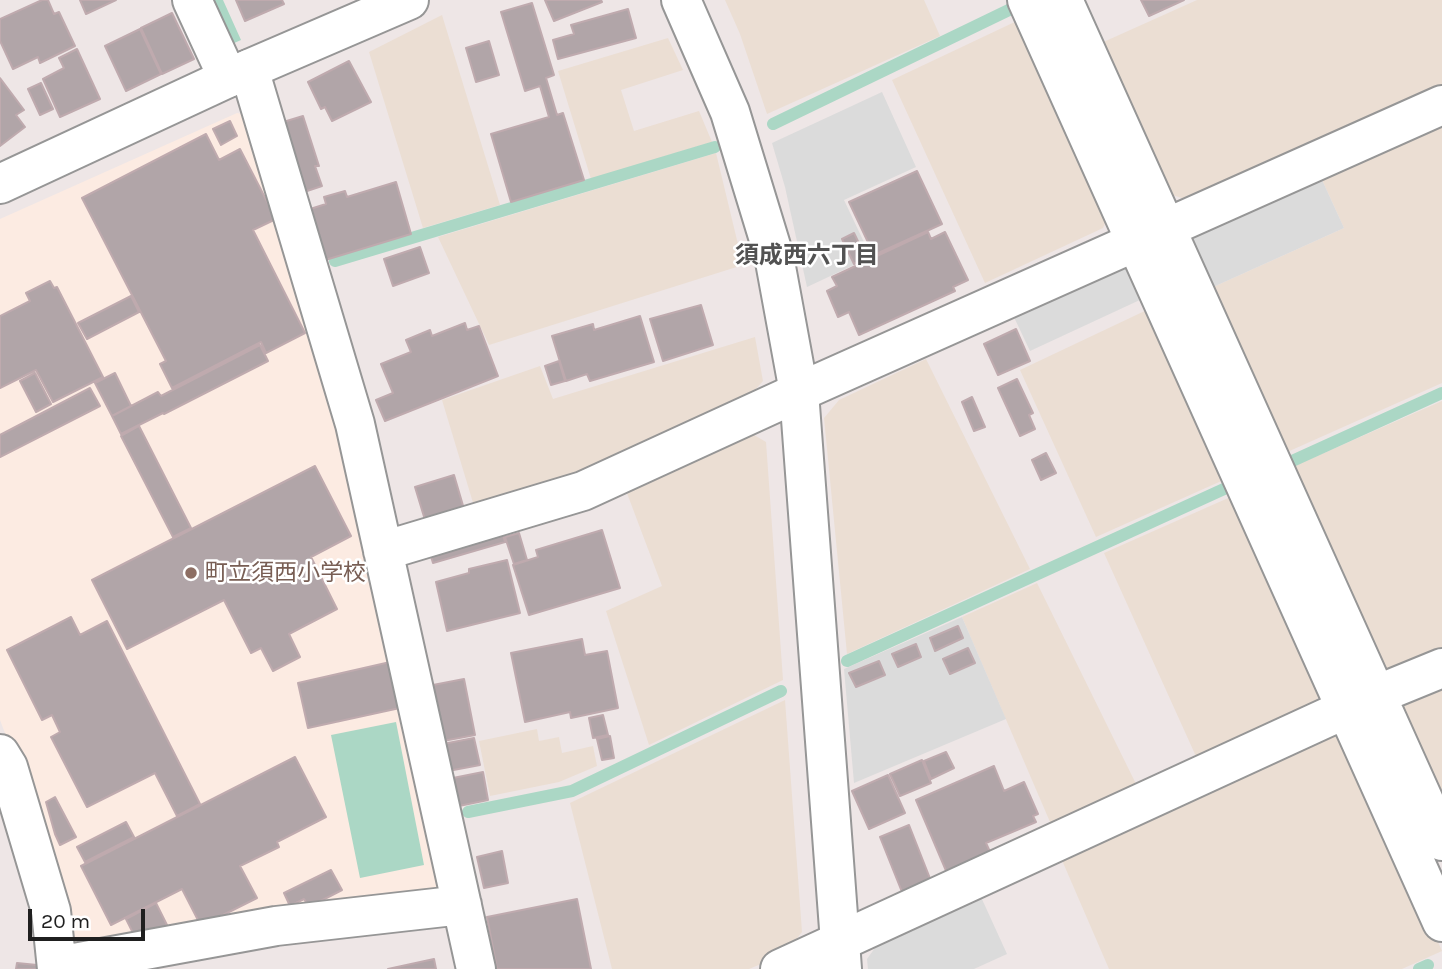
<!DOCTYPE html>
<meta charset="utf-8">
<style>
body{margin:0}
#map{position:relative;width:1442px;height:969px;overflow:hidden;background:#eee6e6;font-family:Karla,sans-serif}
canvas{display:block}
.scale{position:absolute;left:28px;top:909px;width:117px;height:32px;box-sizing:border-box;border:4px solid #1f1f1f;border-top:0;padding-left:9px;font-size:21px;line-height:24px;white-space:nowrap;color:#1f1f1f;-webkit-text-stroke:5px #fff;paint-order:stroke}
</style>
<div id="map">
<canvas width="1442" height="969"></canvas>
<div class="scale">20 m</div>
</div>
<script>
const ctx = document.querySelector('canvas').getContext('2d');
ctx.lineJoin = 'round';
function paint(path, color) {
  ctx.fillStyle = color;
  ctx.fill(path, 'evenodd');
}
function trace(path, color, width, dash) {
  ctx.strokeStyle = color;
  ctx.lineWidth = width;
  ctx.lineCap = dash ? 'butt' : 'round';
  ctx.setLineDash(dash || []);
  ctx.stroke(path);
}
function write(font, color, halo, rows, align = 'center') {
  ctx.font = font + ' Karla,"Noto Sans JP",sans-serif';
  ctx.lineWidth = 5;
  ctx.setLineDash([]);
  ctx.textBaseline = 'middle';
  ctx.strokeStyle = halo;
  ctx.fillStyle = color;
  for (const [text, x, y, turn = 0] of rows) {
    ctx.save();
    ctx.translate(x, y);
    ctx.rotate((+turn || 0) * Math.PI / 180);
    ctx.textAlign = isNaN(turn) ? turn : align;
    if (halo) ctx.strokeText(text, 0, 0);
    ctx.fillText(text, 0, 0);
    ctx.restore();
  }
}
paint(new Path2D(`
 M237,113l15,3 98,311 101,461 -384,63 -34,-145 -33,-86v-501z`), '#fcebe2');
paint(new Path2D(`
 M725,0h199l16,36 -173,78 -27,-80z
 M1197,0h245v87l-257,112 -19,-6 -67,-149z
 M442,15l58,190 -77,23 -54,-176z
 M1021,19l89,193 -7,16 -118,55 -93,-203z
 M668,38l15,32 -62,20 13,41 65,-20 13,31 -121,37 -33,-108z
 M1442,117v266l-157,70 -74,-165 133,-60 -26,-57z
 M716,153l27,112 -254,80 -51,-108z
 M1151,308l77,170 -132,59 -76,-167z
 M755,337l8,44 -24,27 -159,67 -106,31 -32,-106 98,-34 13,33z
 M926,359l104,210 -183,85 -23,-236 15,-18z
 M1442,401v257l-49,22 -15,-9 -86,-204z
 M749,432l17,10 17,238 -134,65 -43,-134 56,-25 -37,-98z
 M1235,495l86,191 -7,25 -115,52 -95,-210z
 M1037,583l102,207 -86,39 -91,-212z
 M1442,683v122l-40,-89 3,-18z
 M785,700l17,232 -17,22 -36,15h-137l-42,-166z
 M537,729l2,12 20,-4 3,16 31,-7 4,20 -38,16 -69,14 -11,-55z
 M1323,730l26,9 93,212 -40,18h-293l-51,-118z`), '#ebded3');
paint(new Path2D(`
 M882,92l34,75 -72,33 27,57 -64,30 -22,-100 -13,-44z
 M1318,171l26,57 -133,60 -24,-53z
 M1125,263l17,36 -112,52 -17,-36z
 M962,617l44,102 -152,64 -10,-114z
 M981,897l26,57 -33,15h-106l-1,-10 10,-14z`), '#dbdbdb');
paint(new Path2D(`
 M213,0h10l18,40 -9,4z
 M396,722l28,143 -64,13 -29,-143z`), '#abd7c5');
trace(new Path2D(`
 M773,124l240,-116
 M335,261l380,-114
 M1290,462l152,-69
 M847,661l377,-172
 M468,812l104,-21 209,-100
 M1419,969l9,-4`), '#abd7c5', 12);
const building = new Path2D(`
 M42,0h6l6,14 5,-2 16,34 -35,17 -2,-6 -25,12 -13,-28v-22z
 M80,0h36l-30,14z
 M236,0h46l2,4 -39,17z
 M545,0h56l1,2 -48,19z
 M1141,0h43l-35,16z
 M532,3l22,72 -8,3 11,37 6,-2 21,67 -73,22 -20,-68 58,-17 -9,-31 -15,5 -24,-79z
 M628,9l8,29 -78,21 -5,-19 21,-6 -3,-9z
 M172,13l22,46 -32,15 -21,-46z
 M140,29l21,45 -35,17 -21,-45z
 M489,41l10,34 -23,7 -10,-34z
 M77,49l23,50 -40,18 -17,-38 21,-11 -5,-10z
 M349,61l22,41 -39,19 -7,-14 -4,2 -13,-27z
 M0,78l24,32 -8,5 9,12 -25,19z
 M41,83l12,26 -13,6 -12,-26z
 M303,116l16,50h-4l7,20 -21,7 -21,-70z
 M230,121l7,15 -16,9 -8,-16z
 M206,134l13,26 21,-11 36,70 -23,11 52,103 -39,20 -5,-11 -89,46 -12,-24 6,-3 -84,-163z
 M917,171l25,53 -68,31 -25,-53z
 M396,182l15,52 -89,27 -15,-51 19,-6 -2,-7 21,-6 2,6z
 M928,232l3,7 14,-7 23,48 -15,7 2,4 -96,44 -10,-23 -11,5 -11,-26 10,-5 -5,-9z
 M854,233l12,25 -12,6 -12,-25z
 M420,247l9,26 -36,13 -9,-27z
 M50,281l4,7 3,-1 46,90 -50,25 -17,-32 -36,18v-72l30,-15 -4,-8z
 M131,296l8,16 -52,27 -9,-16z
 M701,305l12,40 -50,16 -13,-42z
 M640,316l14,46 -64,19 -3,-7 -21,7 -14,-45 41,-12 1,6z
 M465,323l2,7 12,-4 19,50 -113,45 -9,-21 17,-7 -12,-29 30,-12 -5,-12 24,-10 2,6z
 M1016,329l14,32 -32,14 -14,-31z
 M260,345l8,16 -104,53 -1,-1 -42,21 -9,-18 46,-24 3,4z
 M559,361l6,20 -14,4 -6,-19z
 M35,373l16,31 -15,8 -16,-31z
 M115,373l16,33 -19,10 -17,-33z
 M1017,379l16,34 -4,2 6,14 -15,7 -22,-48z
 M90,388l10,18 -100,51v-22z
 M972,397l13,30 -11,4 -12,-29z
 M139,426l52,102 -18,9 -52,-101z
 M1046,453l10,20 -15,7 -9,-20z
 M315,466l36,70 -40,21 26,52 -48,25 11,23 -27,14 -12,-23 -10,5 -27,-53 -97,49 -35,-69z
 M454,475l10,34 -39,11 -10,-33z
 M502,530l3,12 -72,21 -4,-13z
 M602,530l18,58 -91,27 -16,-50 25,-8 -2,-7z
 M519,533l8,27 -13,4 -9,-27z
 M507,560l13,53 -73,18 -11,-49 33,-9v-4z
 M71,617l9,18 27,-14 93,183 -23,12 -22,-43 -68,34 -36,-70 9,-5 -8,-17 -10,5 -35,-70z
 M958,626l5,12 -28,13 -5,-13z
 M582,639l3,16 22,-4 11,57 -47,10 -1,-6 -45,10 -14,-69z
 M916,644l5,13 -23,10 -6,-13z
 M968,648l7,15 -25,11 -7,-15z
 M399,660l10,46 -101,22 -10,-45z
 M879,661l6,14 -29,12 -7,-14z
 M464,679l11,56 -32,6 -10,-56z
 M603,715l5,20 -15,3 -4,-20z
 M610,736l4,22 -12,2 -5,-21z
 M474,738l6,27 -32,6 -5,-27z
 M946,752l8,16 -23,11 -7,-18z
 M295,757l31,60 -49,25 2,5 -39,19 17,32 -56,28 -19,-37 -71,36 -30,-59z
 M922,760l9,23 -31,13 -10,-22z
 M994,766l10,25 20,-9 14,32 -5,2 3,6 -50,21 5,11 -44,19 -31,-73z
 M483,772l5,28 -34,7 -6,-28z
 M888,775l17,38 -36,16 -17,-38z
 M55,797l21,40 -16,8 -5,-11 -9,-32z
 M126,822l8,15 -49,25 -8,-15z
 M909,825l22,56 -29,11 -22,-55z
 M502,851l6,32 -24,5 -7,-31z
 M331,870l11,20 -33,17 -5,-8 -14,7 -6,-13z
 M577,899l14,70h-94l-10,-52z
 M156,903l11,22 -30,16 -11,-22z
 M434,959l2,10h-48z
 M17,963l30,3v3h-31z`);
paint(building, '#b1a5a8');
trace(building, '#bfaaae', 2);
const minor = new Path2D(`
 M192,0l36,78
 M1027,0l415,922
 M1063,0l379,841
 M249,69l106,355 121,545
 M383,551l200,-60 216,-99 643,-287
 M0,754l8,13 43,144 6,58
 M58,966l218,-40 186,-21
 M780,969l596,-274 66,-27`);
const tertiary = new Path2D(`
 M681,0l49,112 44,144 25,136 43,577
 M0,184l228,-106 181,-78`);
trace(minor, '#969696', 42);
trace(tertiary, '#969696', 42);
trace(minor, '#fff', 38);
trace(tertiary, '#fff', 38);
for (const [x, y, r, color] of [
 [191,573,7,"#8d6e63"]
]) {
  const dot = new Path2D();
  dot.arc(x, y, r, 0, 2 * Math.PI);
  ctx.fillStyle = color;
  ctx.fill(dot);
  trace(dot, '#fff', 2.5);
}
write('23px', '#785e54', '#fff', [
 ["町立須西小学校",205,573]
], 'left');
write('bold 24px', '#525252', '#fff', [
 ["須成西六丁目",807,256]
]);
</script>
